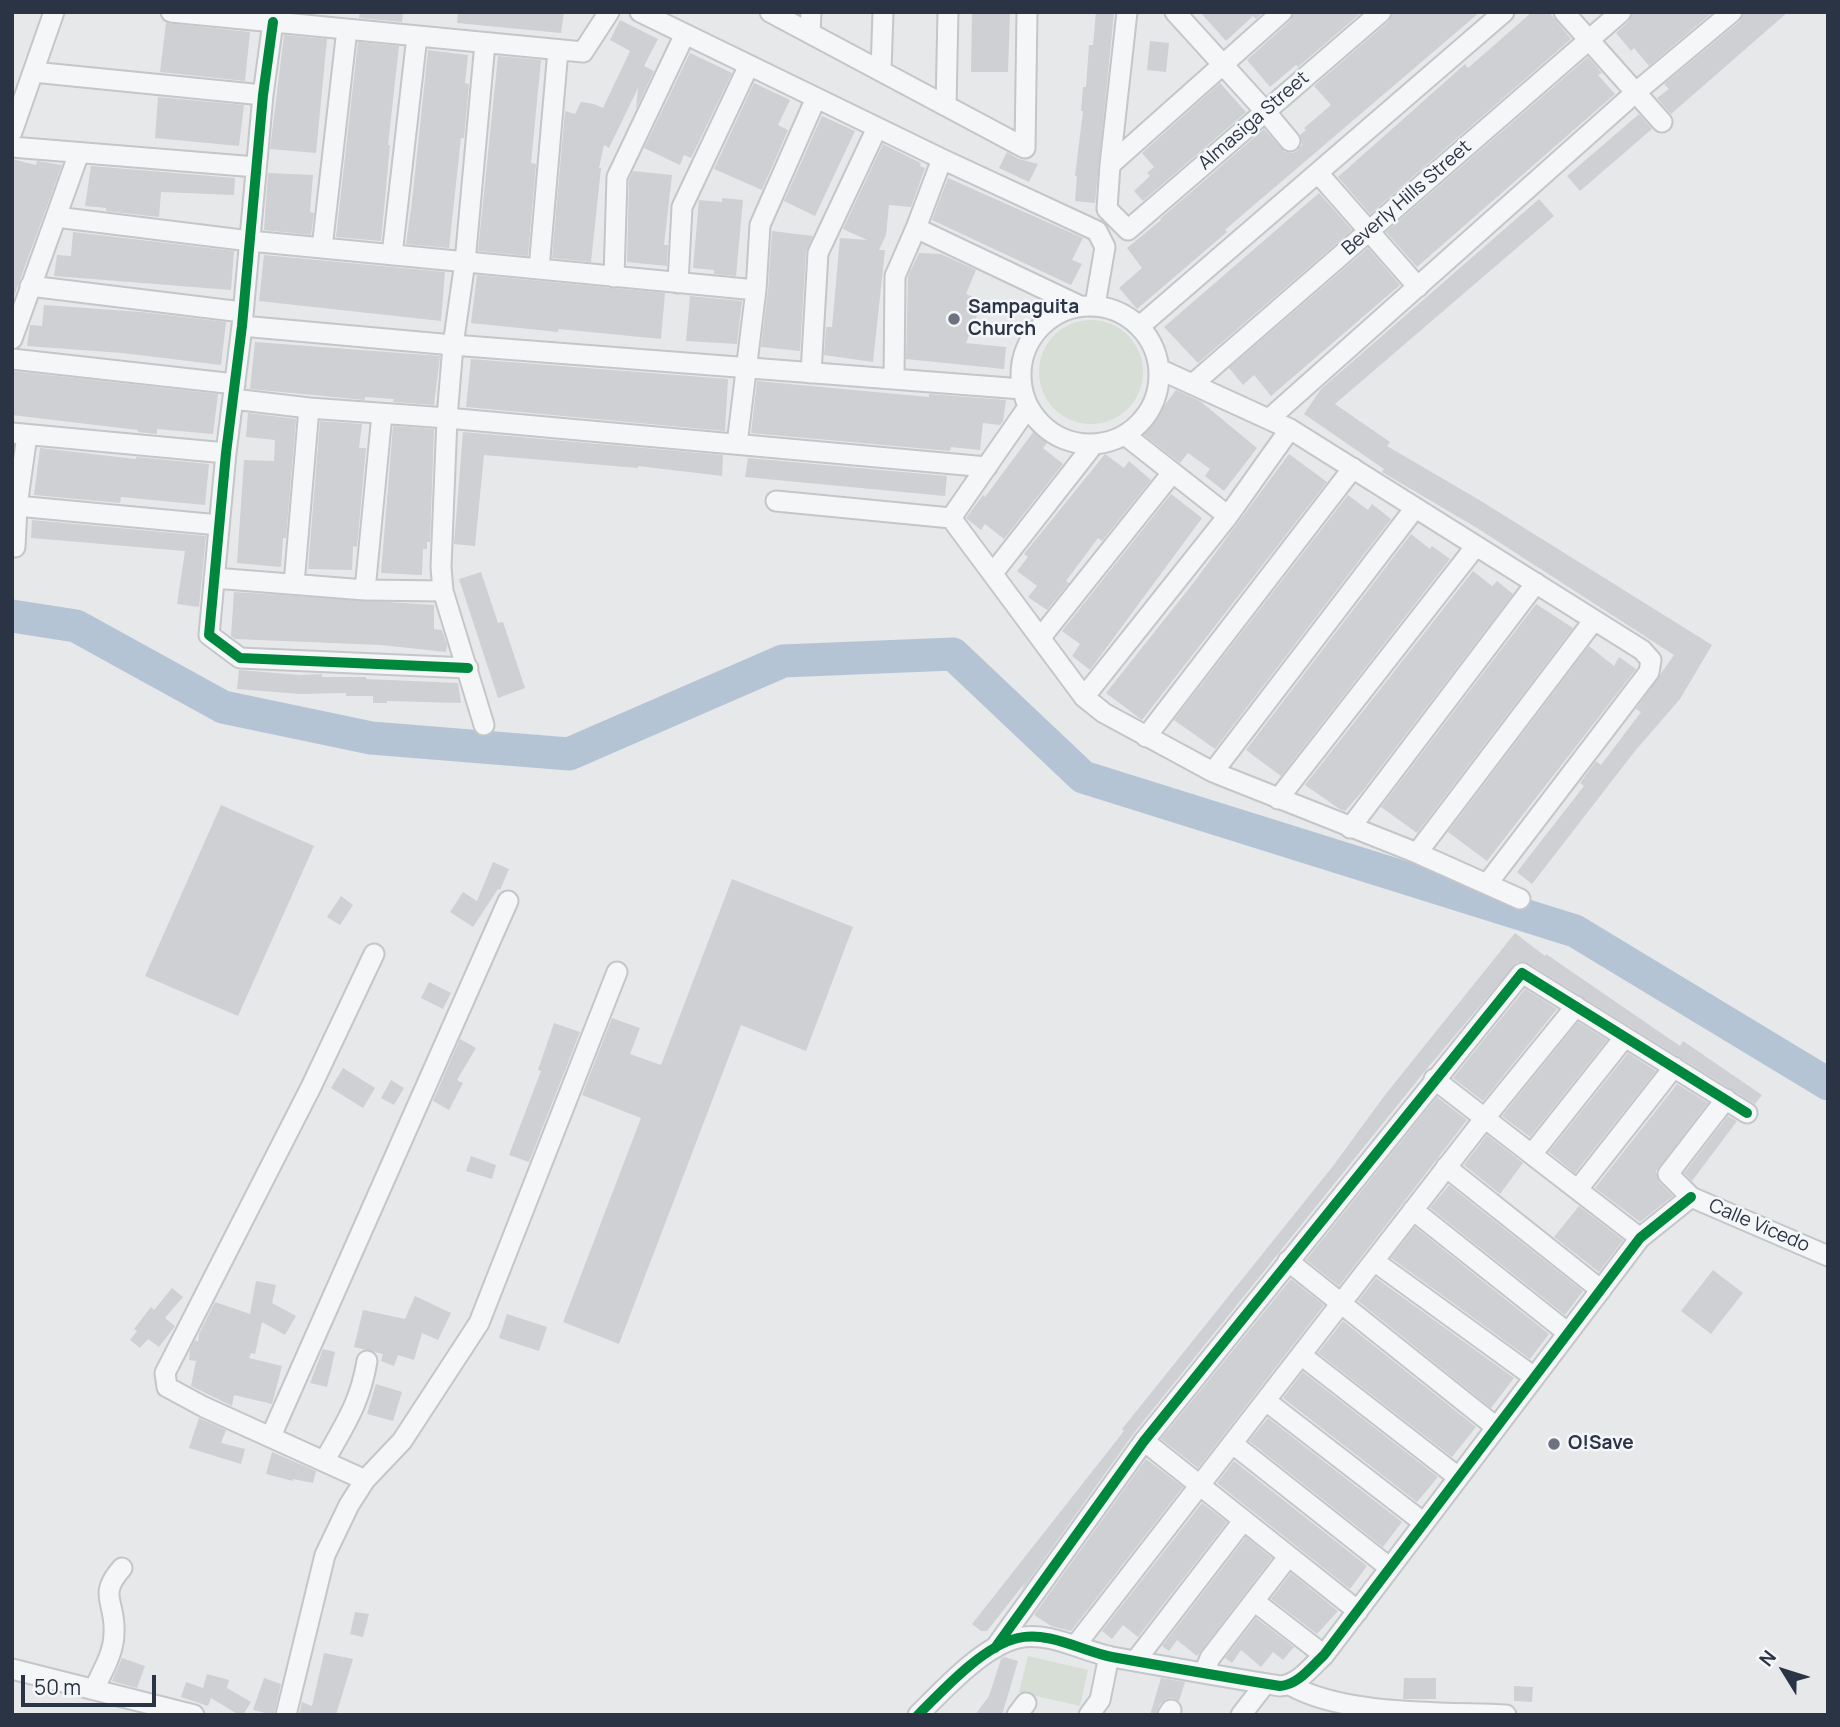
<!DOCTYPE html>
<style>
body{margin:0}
#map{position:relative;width:1840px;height:1727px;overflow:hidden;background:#e6e8ea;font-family:Manrope,sans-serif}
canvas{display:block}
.frame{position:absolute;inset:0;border:14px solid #2b3445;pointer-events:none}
.north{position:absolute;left:1749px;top:1636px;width:70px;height:70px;-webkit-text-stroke:5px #f4f6f9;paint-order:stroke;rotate:308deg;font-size:19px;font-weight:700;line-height:28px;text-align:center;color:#2b3445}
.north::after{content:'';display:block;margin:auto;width:24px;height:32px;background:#2b3445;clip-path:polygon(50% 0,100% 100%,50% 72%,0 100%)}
.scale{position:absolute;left:21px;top:1675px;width:135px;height:32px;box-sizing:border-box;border:4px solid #2b3445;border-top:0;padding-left:9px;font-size:21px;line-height:24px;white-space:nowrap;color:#2b3445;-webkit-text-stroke:5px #f4f6f9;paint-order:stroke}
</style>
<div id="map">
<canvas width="1840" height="1727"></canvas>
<div class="frame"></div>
<div class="north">N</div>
<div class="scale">50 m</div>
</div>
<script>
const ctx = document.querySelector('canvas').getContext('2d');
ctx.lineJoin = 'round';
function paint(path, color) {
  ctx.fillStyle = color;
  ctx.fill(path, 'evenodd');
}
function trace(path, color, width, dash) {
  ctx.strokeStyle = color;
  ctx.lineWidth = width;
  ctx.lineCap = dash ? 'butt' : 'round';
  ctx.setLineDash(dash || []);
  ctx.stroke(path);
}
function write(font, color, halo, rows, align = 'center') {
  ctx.font = font + ' Manrope,sans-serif';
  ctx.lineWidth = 5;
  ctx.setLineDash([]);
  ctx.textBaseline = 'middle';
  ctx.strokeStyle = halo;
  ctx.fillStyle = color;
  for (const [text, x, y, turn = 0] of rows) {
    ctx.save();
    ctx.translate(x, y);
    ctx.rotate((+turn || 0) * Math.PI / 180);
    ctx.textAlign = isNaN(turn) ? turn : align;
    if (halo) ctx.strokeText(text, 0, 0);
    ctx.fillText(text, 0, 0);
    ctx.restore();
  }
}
paint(new Path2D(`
 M1039 372a52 52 0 1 1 104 0a52 52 0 1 1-104 0Z
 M1028,1656l60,14 -8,36 -61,-14z`), '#d6ded6');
trace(new Path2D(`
 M12,616l64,10 147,81 148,31 198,16 214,-93 170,-7 130,123 492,154 253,153`), '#b4c4d5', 33);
paint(new Path2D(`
 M360,12h43l-1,10 -43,-4z
 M458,12h106l-3,21 -104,-10z
 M972,12h38l-2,60h-37z
 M1096,12l18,1 -19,190 -20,-2 2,-25h-2l8,-65h-2l2,-24h3l3,-42h4z
 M1200,12h63l-7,7 -3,-3 -27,25z
 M1294,12h68l-64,55 -2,-2 -26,22 -23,-27 43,-39z
 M1393,12h87l-240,205 -15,13 2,2 -90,77 -18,-21 23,-20 -15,-20 34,-28 -1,-1 104,-90 21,23 8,1 5,-3 4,-5 -2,-10 6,-5 -2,-2 27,-23 -17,-19 75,-65z
 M1532,12h17l22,27 -201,175 -32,-37 127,-113 3,4z
 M1633,12h80l-64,54 -15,-18 -3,3 -15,-18 13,-12z
 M1744,12h44l-117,102 -14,-16 12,-9 -5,-5 76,-63z
 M620,20l38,19 -14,27 10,5 -18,38 2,-21 -29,60 -5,-3 -5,23h2l-10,94 -39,-4 13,-147 10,3 6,-12 13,2 9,4 27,-57 -20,-11z
 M166,23l84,9 -5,49 -85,-9z
 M284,35l43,4 -11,114 -46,-4z
 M1150,41l19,2 -3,29 -19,-2z
 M358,42l41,4 -11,99h2l-9,96 -45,-4z
 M428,50l40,5 -3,28 4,1 -5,54h-3l-12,110 -43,-4 6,-42z
 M690,53l42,20 -41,85 -7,-3 -4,10 -36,-17z
 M498,56l43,4 -10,103 5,1 -8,92 -50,-5z
 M1588,57l14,16 -4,2 17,19 -198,173 -31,-35z
 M754,83l36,17 -12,25 10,5 -26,60 -48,-21z
 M1220,83l26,29 -103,89 -9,-10 16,-15 -3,-3 7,-6 -12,-14z
 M158,97l86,8 -5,41 -84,-8z
 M1639,114l13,15 -72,62 -13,-15z
 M822,116l33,15 -40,85 -31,-15z
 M883,144l38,19 -1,3 5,2 -14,39 -22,-2 -3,30 -7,15h6l-12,112 -49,-7 2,-28h6l8,-89 27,2 -24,-11z
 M1007,152l12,7 19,5 -9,18 -30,-14z
 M12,159l24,6 1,-4 25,4 -49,134z
 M91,166l144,12 -1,17 -73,-3 -2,25 -53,-6v-3l-21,-2z
 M633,171l39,4 -8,70h4l-1,21 -40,-4 2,-82z
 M268,173l45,2 -3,37 4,1 -3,22 -47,-5z
 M948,178l135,60 -11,22 10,4 -11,21 -139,-65z
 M1319,193l33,37 -154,133 -34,-36z
 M722,198l21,2 -7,76 -22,-2v-4l-21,-2 6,-68 23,2z
 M1539,199l15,17 -219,188 55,38 -3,4 94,55 231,144 -32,54 -45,52 -103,133 -15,-12 67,-86 -4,-3 16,-22 5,4 40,-53 -5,-3 38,-54 -197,-127 -95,-56 2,-3 -80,-55 17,-25z
 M772,231l41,5 -7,16 -6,99 -39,-4 7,-56z
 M73,232l161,19 -3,39 -177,-14 3,-21 14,1z
 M1368,248l32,37 -129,111 -17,-21 -11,10 -14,-17z
 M919,253l22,1 35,16 -10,24 17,7 -17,42 40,4 -2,22 -98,-10 2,-83z
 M264,255l181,17 -4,49 -182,-20z
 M477,275l188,18 -4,46 -102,-10 -1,3 -87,-9z
 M690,296l52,5 -5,43 -51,-3z
 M44,305l97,7 85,10 -5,43 -99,-12 -95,-7 3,-21 12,1z
 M255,342l185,14 -6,49 -41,-3 1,-3 -29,-2v3l-115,-11z
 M471,359l257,20 -3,52 -259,-24z
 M12,371l206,23 -5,40 -56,-5v5l-19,-2v-2l-126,-15z
 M757,381l172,16v-3l77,6 -3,21 -3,4 -17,-2 -3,27 -29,-3 -1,4 -199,-18z
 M1176,390l24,11 57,47 -33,43 -19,-15 5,-7 -22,-16 -8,10 -37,-29z
 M248,413l48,6 -10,119h-3l-2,29 -44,-4 7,-103 30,1 1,-21 -29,-3z
 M320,421l42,3 -3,24h7l-9,99 -4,-1 -1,24 -44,-1z
 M393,426l41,3 -4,113h-3v7h-4l-1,26 -41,-2z
 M1037,427l15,10 -9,11 20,16 -59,75 -19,-15 -4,6 -15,-12 17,-23 2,2z
 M463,432l260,23 -1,21 -84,-10v2l-154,-13 -9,91 -21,-2z
 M40,448l96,11v-2l73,7 -4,41 -84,-8 -1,6 -86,-8z
 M1105,454l19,14 5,-7 22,19 -49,61 -4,-3 -32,43 3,2 -22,27 -19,-13 9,-11 -20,-15 11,-14 -4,-3z
 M1289,454l38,28 -185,238 -36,-27 85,-107z
 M748,458l199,18 -2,20 -200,-19z
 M1171,494l31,24 -112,152 -18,-14 8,-12 -18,-13z
 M1348,495l20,15 4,-6 19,15 -176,230 -41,-29z
 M32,520l174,16 -7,71 -22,-3 8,-53 -154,-13z
 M1411,534l19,15 2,-3 18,13 -169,217 -35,-26z
 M1473,571l19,15 5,-5 16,13 -152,199 -16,18 -4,-1 -36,-25z
 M481,572l17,51 5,-1 22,66 -27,10 -39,-119z
 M234,592l200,13v24l8,1 5,15 -1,7 -65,-7 -146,-6 -4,-3z
 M1536,604l37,24 -156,205 -36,-26z
 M1589,646l25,20 5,-9 17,12 -149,192 -39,-29z
 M239,670l61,5 22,-1v3h44v2l92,4 3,20 -74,-2v2h-14v-7h-27v-3l-46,1 -63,-5z
 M221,805l93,41 -76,170 -93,-40z
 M493,862l16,7 -9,21 -2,-1 -25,38 -23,-15 13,-20 14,9z
 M732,879l121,48 -47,124 -65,-26 -122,319 -56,-22 78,-204 -59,-23 30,-77 28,10 -10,26 31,11z
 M341,896l12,9 -13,20 -13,-8z
 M1515,933l30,23 1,-2 134,92 3,-5 79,54 -7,9 -227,-141 -11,-1 -92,109 -291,362 -112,157 2,-6 -37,47h-6l-9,-7 152,-193 -2,-2 211,-263 52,-71z
 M429,982l22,11 -8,16 -22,-11z
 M1525,989l32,20 -74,92 -30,-23z
 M1578,1022l29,18 -77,97 -28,-21z
 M554,1023l26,9 -51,130 -20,-7 32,-84 -3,-1z
 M460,1039l16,9 -19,32 6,3 -14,27 -16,-9z
 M1628,1053l28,18 -81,102 -26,-21z
 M343,1068l32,20 -12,20 -32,-20z
 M391,1080l13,8 -10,17 -13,-7z
 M1677,1084l31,19 -52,68 3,11 14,14 -33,26 -45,-34z
 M1437,1097l30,23 -128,166 -33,-26z
 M1728,1116l9,5 -45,60 -8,-8z
 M1487,1135l36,28 -23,31 -36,-29z
 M471,1156l25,9 -4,14 -26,-8z
 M1449,1185l134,106 -18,24 -135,-107z
 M1579,1206l44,34 -24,32 -45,-35z
 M1415,1227l134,107 -19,25 -139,-101z
 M1713,1270l30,23 -32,41 -30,-23z
 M1376,1278l138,100 -23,30 -133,-107z
 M1291,1279l33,26 -126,163 -37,-29z
 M256,1281l20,4 -4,18 24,13 -11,19 -23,-13 -7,32 -4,-1 -2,5 33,8 -10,38 -38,-9 -2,11 -41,-20 5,-25 -7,-1 1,-10 5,-10 3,2 1,-8 16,-32 35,12z
 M172,1288l11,9 -18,21 10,8 -16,21 -11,-8 -8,9 -10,-8 7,-9 -3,-2 17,-22 3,3z
 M415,1296l36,17 -13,27 -16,-7 -8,27 -16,-5 -4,11 -13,-5 2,-7 -29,-7 9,-37 42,9z
 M507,1314l40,13 -8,24 -40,-13z
 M1343,1321l133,106 -24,30 -134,-104z
 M323,1349l12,3 -8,35 -17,-4z
 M1303,1372l135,105 -21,25 -134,-104z
 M376,1384l26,8 -9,29 -26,-7z
 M199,1418l27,12 -5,13 24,6 -4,15 -52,-16z
 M1268,1418l134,104 -19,25 -134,-106z
 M272,1452l44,19 -3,12 -20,-4v2l-27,-7z
 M1146,1459l37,28 -112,144 -20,-5 -17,-11z
 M1234,1461l133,105 -17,23 -133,-106z
 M1202,1503l25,19 -89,115 -15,-12 -11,14 -10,-8z
 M1246,1537l26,21 -75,98 -20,-16 -8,11 -7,-5z
 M1291,1573l47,38 -21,23 -46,-35z
 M355,1612l14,2 -6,23 -13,-3z
 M1256,1618l38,29 -11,13 -10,-8 -12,15 -20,-17 -9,13 -7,-5z
 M324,1653l29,6 -17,56h-37l3,-13 10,4z
 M1004,1657l14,4 -16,54h-27l14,-19 12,-37z
 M122,1658l23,8 -8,22 -25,-7z
 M207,1674l22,6 -2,8 24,14 -8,13h-4l-28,-17 -3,8 -27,-9 5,-15 17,6z
 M264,1678l17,6 -7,31 -21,-5z
 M1161,1678l24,4 -6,19 -7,-3 -6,1 -6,5 -4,11h-6z
 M1404,1678h32v21h-33z
 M1514,1686l19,1 -1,15 -18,-1z`), '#ced0d3');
const minor = new Path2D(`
 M171,12l412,40 26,-40
 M640,12l302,147 155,72 8,16 -10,58
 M770,12l255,136 2,-136
 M1127,12l-17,153 -3,44 21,21 253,-218
 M1175,12l90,99 25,30
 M1564,12l98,110
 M273,22l-10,73 -21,231 -16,127 -17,182 31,23 228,10
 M810,33l1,-21
 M881,71l2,-59
 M33,72l230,23
 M946,106l2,-94
 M12,132l42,-120
 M12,147l244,20
 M1110,165l172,-153
 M1318,173l100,114
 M56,217l194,24 506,49
 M916,228l164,78
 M322,248l25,-219
 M392,255l25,-219
 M539,269l19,-219
 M614,277l3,-100 68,-143
 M678,283l4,-76 67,-142
 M30,286l212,26
 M1021 375a69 69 0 1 1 138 0a69 69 0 1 1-138 0Z
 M242,326l211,19 569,44
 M1140,326l364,-314
 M12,339l67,-186
 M12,359l223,25
 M1159,369l131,60 352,221 9,10 -2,12 -162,212
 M811,373l7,-120 59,-125
 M894,379l1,-103 21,-48 26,-69
 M1194,383l427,-371
 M233,399l76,9 138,10 540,49
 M1028,407l-77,111 133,179 20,16 109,59 204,81 103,46
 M1270,418l365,-325 97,-81
 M12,433l214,20
 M1125,435l103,81
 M737,444l19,-154 4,-65 56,-127
 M776,501l175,17
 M17,506l202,19
 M12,547h3l2,-41 10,-71
 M993,573l101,-129
 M214,578l151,12 78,1
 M294,584l15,-176
 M365,590l17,-176
 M1041,637l131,-164
 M1084,697l144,-181 62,-87
 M484,725l-41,-134 -2,-24 6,-149 6,-73 12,-83 20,-219
 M1146,737l207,-269
 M1213,772l202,-264
 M1278,799l198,-253
 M1350,828l186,-245
 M1417,853l177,-233
 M1434,1079l206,159
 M1726,1099l-58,75 23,23 137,59
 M1532,1154l92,-116
 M1446,1167l155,123
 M1578,1189l96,-122
 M1413,1210l155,123
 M1288,1261l208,166
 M1374,1261l160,116
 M1301,1355l157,122
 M1266,1401l158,122
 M271,1436l237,-535
 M1144,1441l214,170
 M1233,1444l157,124
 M325,1460c20,-36 35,-57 42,-99
 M365,1480l-161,-73 -37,-20 -2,-14 146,-286 63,-133
 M1254,1601l70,54
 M1075,1646l409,-527 92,-113
 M995,1648l149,-207 378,-468 225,140
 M1136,1660l107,-139
 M12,1669l182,46
 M1204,1673l6,-15 78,-101
 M1290,1685c54,31 153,27 216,30
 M94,1689c8,-17 20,-36 20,-56 2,-32 -17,-37 8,-65
 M286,1715l39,-160 24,-50 16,-25 37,-39 77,-118 138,-351
 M918,1715c25,-25 65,-69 100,-77 31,-7 64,13 94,19 56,10 112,20 168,29 18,-1 31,-19 44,-31l316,-417 51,-41
 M1017,1715l9,-12
 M1089,1715l11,-15 9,-44
 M1168,1715l3,-5
 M1241,1715l24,-31`);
trace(minor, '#c4c6c8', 23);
trace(minor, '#f5f6f7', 19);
trace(new Path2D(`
 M273,22l-10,73 -21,231 -16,127 -17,182 31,23 228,10
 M995,1648l149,-207 378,-468 225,140
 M918,1715c25,-25 65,-69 100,-77 31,-7 64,13 94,19 56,10 112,20 168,29 18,-1 31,-19 44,-31l316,-417 51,-41`), '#00873e', 10);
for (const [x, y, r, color] of [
 [954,319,7,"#6c737f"],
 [1554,1444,7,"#6c737f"]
]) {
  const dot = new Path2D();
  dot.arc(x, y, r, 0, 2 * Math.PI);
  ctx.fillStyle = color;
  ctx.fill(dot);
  trace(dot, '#f4f6f9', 2.5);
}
write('19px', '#2b3445', '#f4f6f9', [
 ["Almasiga Street",1254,121,-41],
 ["Beverly Hills Street",1407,198,-41],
 ["Calle Vicedo",1759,1226,23]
]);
write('bold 19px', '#2b3445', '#f4f6f9', [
 ["Sampaguita",968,308],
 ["Church",968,330],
 ["O!Save",1568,1444]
], 'left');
</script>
